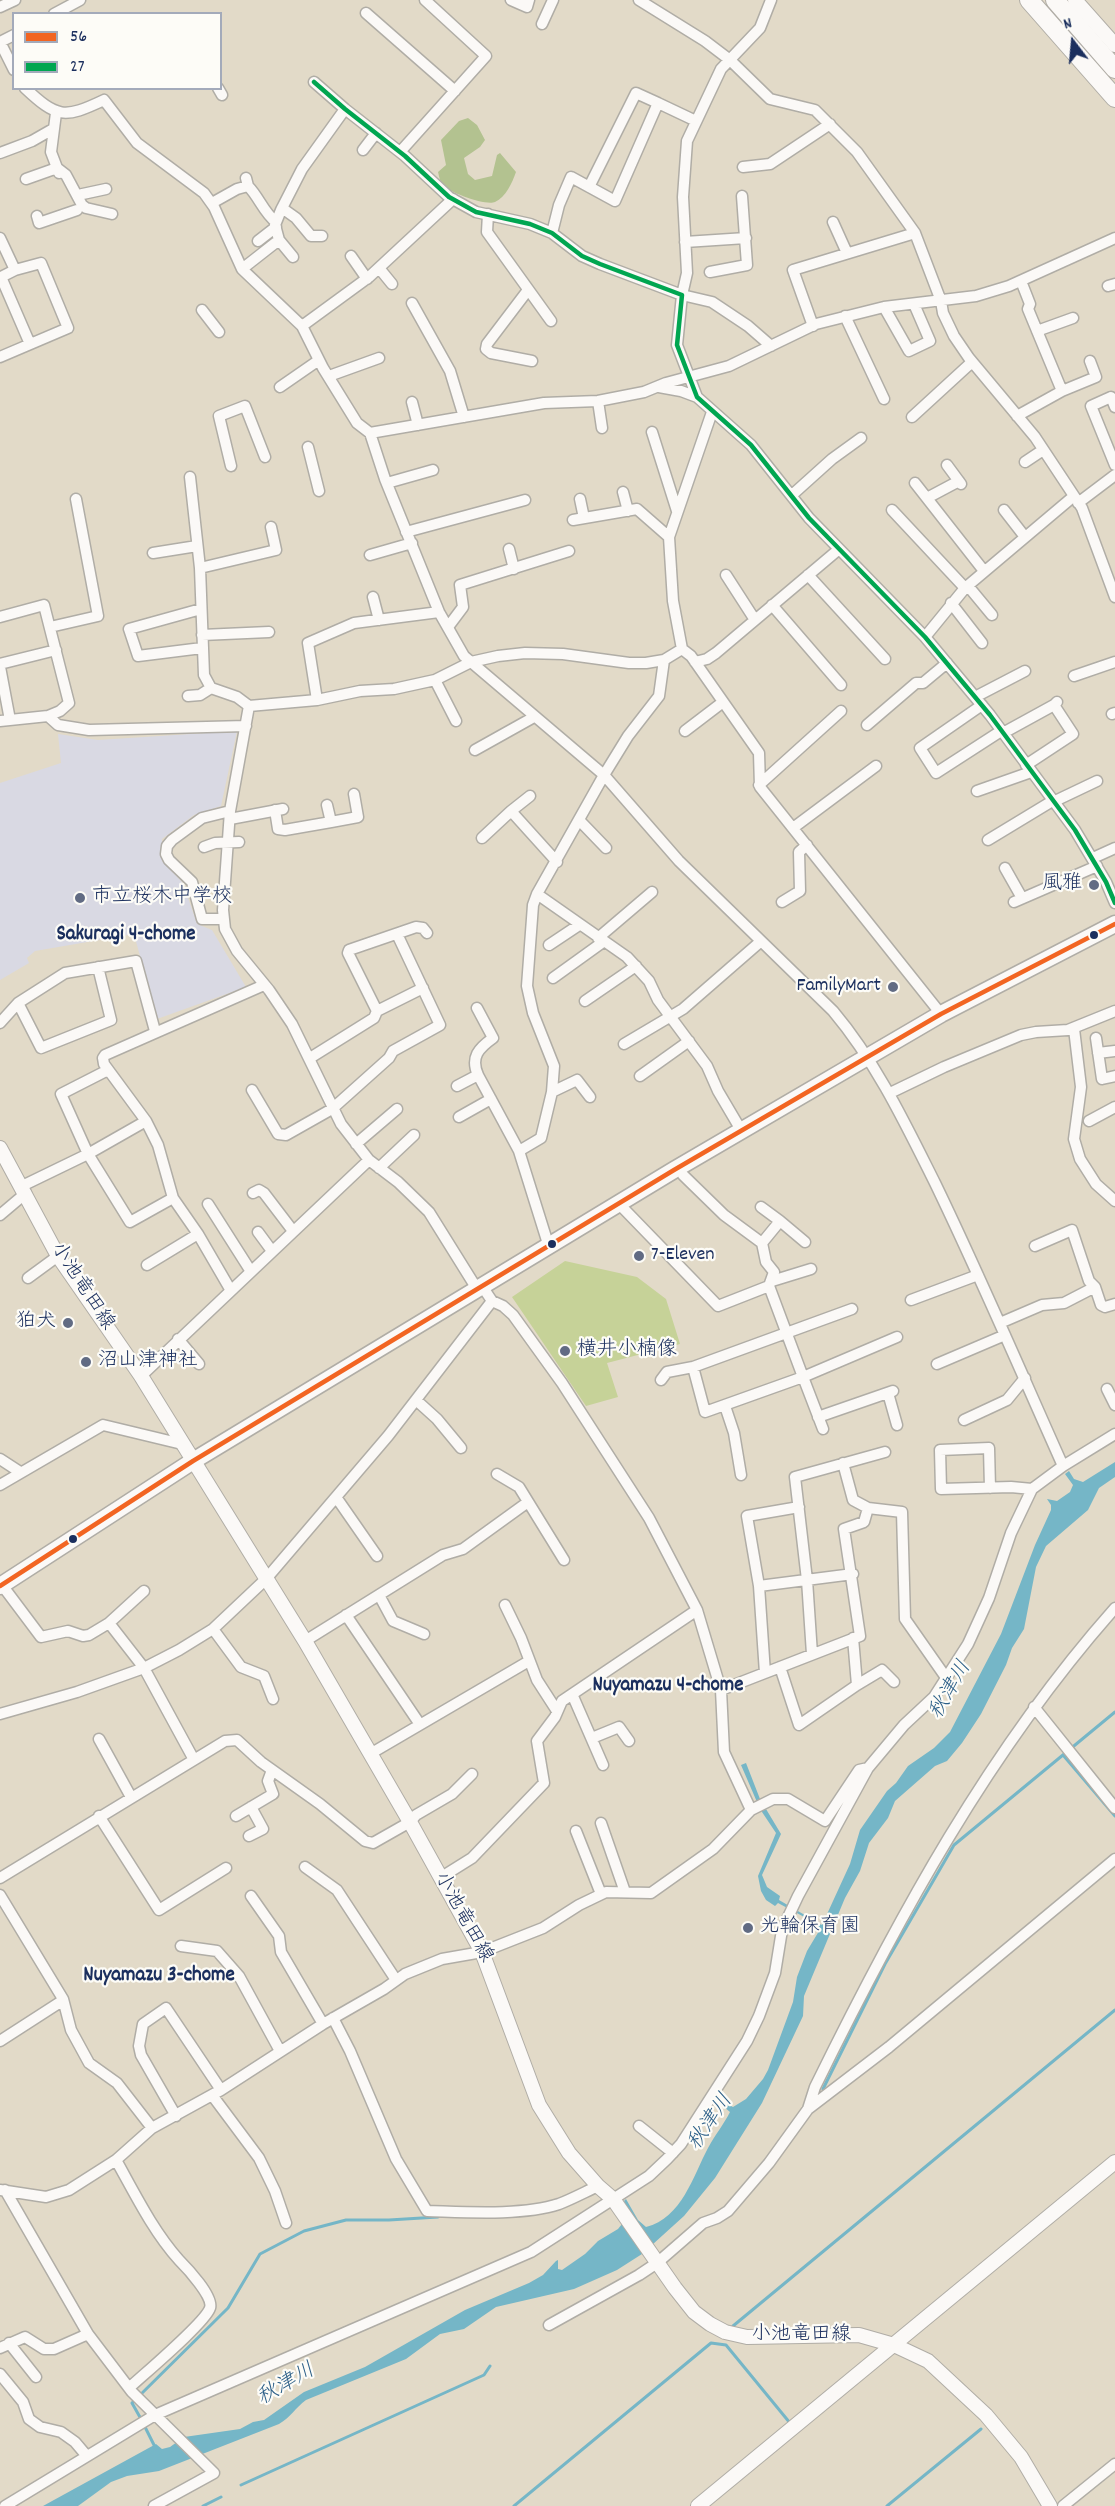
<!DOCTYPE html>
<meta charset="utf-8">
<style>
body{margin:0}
#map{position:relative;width:1115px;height:2506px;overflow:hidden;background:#e2dac8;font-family:Dekko,sans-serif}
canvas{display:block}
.legend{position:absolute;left:12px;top:12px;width:210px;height:78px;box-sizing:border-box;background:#fdfcf7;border:2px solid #a3aaba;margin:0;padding:8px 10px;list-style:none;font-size:18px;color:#1b2f5e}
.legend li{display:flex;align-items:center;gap:12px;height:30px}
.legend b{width:30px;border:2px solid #a3aaba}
.north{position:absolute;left:1043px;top:12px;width:60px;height:60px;-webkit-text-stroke:4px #fdfcf7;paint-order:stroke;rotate:344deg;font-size:16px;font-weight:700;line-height:24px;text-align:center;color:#1b2f5e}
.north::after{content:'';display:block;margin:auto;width:21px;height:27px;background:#1b2f5e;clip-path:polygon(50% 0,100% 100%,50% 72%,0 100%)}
</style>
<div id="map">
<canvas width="1115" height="2506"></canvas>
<ul class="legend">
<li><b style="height:8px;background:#f26522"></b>56</li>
<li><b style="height:8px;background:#00a651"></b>27</li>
</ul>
<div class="north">N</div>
</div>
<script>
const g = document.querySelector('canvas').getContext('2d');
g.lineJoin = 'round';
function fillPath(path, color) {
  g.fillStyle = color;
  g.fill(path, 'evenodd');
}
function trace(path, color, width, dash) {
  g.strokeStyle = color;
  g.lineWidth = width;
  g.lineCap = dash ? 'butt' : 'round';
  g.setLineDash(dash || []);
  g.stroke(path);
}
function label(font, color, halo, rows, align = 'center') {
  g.font = font + ' Dekko,"Klee One",sans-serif';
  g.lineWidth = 4.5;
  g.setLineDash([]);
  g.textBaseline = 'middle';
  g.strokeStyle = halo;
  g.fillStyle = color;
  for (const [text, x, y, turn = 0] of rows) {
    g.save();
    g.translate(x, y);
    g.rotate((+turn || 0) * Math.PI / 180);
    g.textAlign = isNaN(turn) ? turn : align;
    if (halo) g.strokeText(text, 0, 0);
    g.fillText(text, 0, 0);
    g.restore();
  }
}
fillPath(new Path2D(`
 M237,731l-16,75 -27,9 -32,24v22l21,22 14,41 15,6 34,57 -89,32 -23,-85 -99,17 -8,7 2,5 -29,17v-197l61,-20 -3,-29 40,6z`), '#d9d9e3');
fillPath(new Path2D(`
 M565,1261l72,16 29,22 14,45 -73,19 11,34 -32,9 -74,-109z`), '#c6d298');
fillPath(new Path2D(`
 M468,118l9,7 8,15 -5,7 -16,11 4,16 7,6 17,-4 5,-21 3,-2 16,19c-4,11 -10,25 -21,30 -9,4 -45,-9 -52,-17 -3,-3 -4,-9 -5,-13l8,-7 -5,-25 18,-19z`), '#b3c290');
fillPath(new Path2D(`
 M1115,1462v15l-16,11 -11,22 -42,36 -10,21 -12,62 -12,19 -6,17 -25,49 -19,29 -15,18 -12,5 -40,35 -7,17 -19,25 -9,28 -15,27 -41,98 -1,20 -41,87 -47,75 -31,38 -42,38 -25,16 -43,19 -78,18 -32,22 -24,5 -34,25 -100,41c-11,8 -15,17 -27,24l-120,47 -32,5 -16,6 -33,24h-35l113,-62 6,5 8,-2 14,-10 56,-8 13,-7 11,-2 40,-28 61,-25 100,-57 64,-27 14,-8 13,-14 2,-1v9l4,1 23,-16 13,-13 20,-12 12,-15 -6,-13 2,-2 12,21 8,7c36,-9 47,-51 62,-79 7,-13 16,-24 22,-36l-12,-10 1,-2 14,7 13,-8 17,-20 5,-9 25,-68 4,-25 10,-26 12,-20 -11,-12 -30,-16 -3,3 -9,-6 -5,-9 -3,-15 18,-43 -16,-24 -19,-44 5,-2 14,36 21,35 -19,41 5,12 13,9 -1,4 43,25 28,-61 10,-34 27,-39 9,-8 12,-17 26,-18 16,-16 51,-98 34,-89 16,-35v-5l-4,-6 10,2 13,-9 3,-7 -8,-11 4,-3 5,8 9,3z`), '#75b6c7');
trace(new Path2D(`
 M1063,1755l52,61
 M823,2089l62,-125 69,-119 161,-133
 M733,2326l382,-316
 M141,2419l-9,-16 96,-95 32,-54 44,-23 42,-11h43l49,-3
 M144,2425l12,24
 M241,2485l243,-110 6,-9
 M203,2506l18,-9
 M514,2506l197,-163 15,2 64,78
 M887,2506l94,-77`), '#75b6c7', 3);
const street = new Path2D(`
 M511,0l16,7 2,-7
 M639,0l66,41 25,19 40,39 45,11 42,42 58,81 26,68 2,12 11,23 15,22 66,79 47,71 33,89
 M0,7l15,-7
 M366,13l89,78
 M54,14l26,-14
 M542,24l11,-24
 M0,42l14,28
 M0,42l14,-7
 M314,82l31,27 60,47 44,41 27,15 54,12 22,9 30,23 18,8 82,31 -5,50 20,52 54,48 58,73 116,119 65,78 85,115 31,52 9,21
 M25,88c32,30 39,31 79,12l33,43 67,50 10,14 28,62 60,57 21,42 34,55 13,10 174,-30 54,-2 46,-9 22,-9 63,-17 87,-42 68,-17 92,-11 33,-10 106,-48
 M218,88l4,7
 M56,113l-5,39 8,21
 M363,150l13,-17
 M400,152l86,-96 -61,-56
 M0,153l32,-12 21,-12
 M743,167l27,-3 60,-40
 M26,179l31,-11 9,7 16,30 4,3 26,6
 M248,186c11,11 16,27 28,36
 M589,187l47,-94 22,10
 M78,195l28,-6
 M212,203l25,-14 11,-3 -2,-8
 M282,208l14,10 15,18h11
 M488,214l-1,18 64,89
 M37,216l2,7 38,-13
 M833,222l14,31
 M552,233l7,-28 12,-28 44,24 43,-98 38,18
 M0,238l15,32 26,-7 27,65 -68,29
 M279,240l14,17
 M258,241l18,-14
 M685,242l61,-4
 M351,256l16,23
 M379,268l13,16
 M242,269l37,-29 -4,-15 6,-15 21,-41 43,-60
 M15,270l-14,7 29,67
 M710,272l37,-7 -5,-69
 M1021,281l9,23 -2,5 34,82 34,-14 -6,-16
 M1108,286l7,-2
 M528,290l-41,54 -1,5 5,4 41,8
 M412,303l38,68 14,46
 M884,307l25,44 21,-10 -16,-37
 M202,310l17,22
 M845,316l39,83
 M302,326l67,-49 84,-78
 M813,326l-20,-56 122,-37
 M1037,331l36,-13
 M771,346l-23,-20 -36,-24 -30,-7 5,-22 -4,-76 4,-56 34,-72 39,-41 11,-28
 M329,376l50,-18
 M280,387l39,-27
 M659,387l22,4 16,6
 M598,401l4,27
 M412,402l6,23
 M1115,407l-4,-10 -20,9 24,59
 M712,412l-43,125 4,64 9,48 9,7 68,97 1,34 181,227
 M1017,416l45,-25
 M912,417l60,-55
 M652,432l25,79
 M370,433l15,46 54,133 25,44 140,119 75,86 154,150c43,51 72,112 102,172 45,93 86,189 128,283
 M308,447l11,44
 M1025,462l18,-12
 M947,465l14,19
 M231,466l-12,-50 26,-10 20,51
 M190,477l10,91 4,107 7,13 26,9 12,9 68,-6 43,-9 34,-2 41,-9 36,-18 27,-6 27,-3 38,1 66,9h17l18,-3 18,-11
 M387,483l46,-13
 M915,483l69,88
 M623,492l5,19
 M792,495l40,-36 29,-21
 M927,498l32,-17
 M580,499l4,19
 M1078,503l37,-28
 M892,510l73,78
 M1004,510l21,27
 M573,520l64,-11 32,28
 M406,532l119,-32
 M509,549l5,20
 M153,553l44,-7
 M370,555l42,-12
 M200,568l76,-18 -5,-23
 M726,575l29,45
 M808,575l77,84
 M968,586l24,29
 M373,597l6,23
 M951,603l31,40
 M772,605l69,80
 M201,609l-72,20 9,27 64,-8
 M0,617l44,-12 25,98 -9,8 -12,5
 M50,627l48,-11 -22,-117
 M448,627l15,-20 -3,-22 109,-34
 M202,635l67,-3
 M925,637l40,-49 109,-92
 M695,662l12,-3 9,-6 122,-103
 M0,664l56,-14
 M0,667l10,53
 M1074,676l41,-14
 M435,680l21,41
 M188,696l12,-1 11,-7
 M975,697l50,-26
 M317,700l-9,-57 46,-20 85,-11
 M982,705l-62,43 16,25 65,-42
 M249,706l-19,105 -7,99 2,19 12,22 32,39 23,34 49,100 28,36 29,22 31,30 48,77
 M1112,714l3,-1
 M0,721l48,-5 10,9 31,5 157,-4
 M867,725l49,-42h7l24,-20
 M685,731l38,-29
 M1003,733l51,-28
 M475,750l59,-33
 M1026,765l47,-31 -19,-29 3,-3
 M759,785l82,-74
 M977,791l54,-19
 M1055,801l42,-20
 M275,810l3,19 7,1 46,-8 -4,-17
 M511,811l19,-15
 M230,819l53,-10
 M579,820l27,28
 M331,822l27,-5 -4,-23
 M793,828l83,-62
 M482,838l29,-27 46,51
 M988,840l66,-40
 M204,847l11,-4 24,-1
 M1093,858l22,-10
 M1005,868l17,30
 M537,894l90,63 22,24 9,19 49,66 11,25 23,39
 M782,902l18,-11 -1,-39 8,-7
 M1014,902l83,-36
 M223,919h-21l-10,-37 -23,-22 -3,-6 1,-8 5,-6 30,-22 28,-7
 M598,938l54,-46
 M549,945l30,-20
 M553,978l50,-36
 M585,1001l51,-35
 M18,1003l23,45 70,-28 -13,-53
 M377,1011l46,-23
 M0,1023l18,-20 47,-30 71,-12 19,70
 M1074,1029l7,58 -7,52 6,20 16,25 19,17
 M1096,1038l6,41 13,-3
 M624,1044l59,-35 77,-67
 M1098,1053l17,-2
 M310,1058l64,-40 3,-7 -29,-58 1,-3 67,-23 7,1 4,5
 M108,1070l-47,24 27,60 42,68 43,-24
 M478,1075l41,76 30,96
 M640,1076l49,-35
 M457,1086l21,-11c-8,-18 1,-27 15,-37l-16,-30
 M252,1090l26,44 8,1 46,-26 57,-51 4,-7 47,-26 -43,-91
 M552,1092l25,-12 13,17
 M890,1093l54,-26 77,-32 15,-3 32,-2 47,-19
 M459,1117l32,-18
 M146,1121l12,24 15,53 25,36 32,55
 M1089,1121l26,-14
 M356,1144l41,-35
 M519,1151l22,-13 11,-46 2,-26 -21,-53 -6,-27 6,-81 4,-11 67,-119 24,-39 31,-40 5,-36
 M379,1168l35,-33
 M683,1175l41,40 38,28 4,19 8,10 -5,14
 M22,1186l66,-32 58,-33 -42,-57 -1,-6 2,-3 159,-70
 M253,1193l6,-3 5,3 29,38
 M208,1204l42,66
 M761,1207l19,14 -18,22
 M623,1208l95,98 51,-20 34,91 94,-40
 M0,1215l26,-22
 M780,1221l25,21
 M258,1232l14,19
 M1035,1246l37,-16 17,51 6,6 6,18 4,2 10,-3
 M147,1265l51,-31
 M28,1278l30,-22
 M772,1281l39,-12
 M482,1286l10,15 11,5 10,9 49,68 87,135 48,92 24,80 3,62 27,58
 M911,1300l67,-25
 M1000,1323l42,-18 22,-2 31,-16
 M178,1339l21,25
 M937,1364l68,-29
 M141,1376l228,-216
 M661,1380l6,-8 26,-5
 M1107,1389l8,16
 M888,1393l9,32
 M416,1400l21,19 24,29
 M725,1406l9,27 7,42
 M818,1417l75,-26
 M964,1420l43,-20 18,-22
 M823,1429l-20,-52 -98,35 -12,-45 159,-58
 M0,1459l20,13
 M843,1463l10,37 15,8 34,4 3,107 42,60
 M497,1474l22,13 45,73
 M0,1485l103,-60 79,19
 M990,1488l-1,-40 -49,2 1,39 70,-2 21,2
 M336,1497l41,59
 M2,1585l39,52 27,-6 15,5 6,-1 20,-12 35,-32
 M759,1586l94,-12
 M379,1595l14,26 31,13
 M505,1605l16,33 16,42 20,31
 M346,1615l73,108
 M109,1623l35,45 49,90
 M213,1629l28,38 23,9 9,23
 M853,1638l4,47
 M305,1641l138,-86 20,-6 65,-47
 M812,1654l-5,-74 -12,-103 90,-25
 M780,1667l19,58 58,-40 25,-15 12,12
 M765,1673l-6,-87 -12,-70 52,-9
 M721,1690l139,-54 -16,-107 20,-7 4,-14
 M572,1694l31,71
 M1034,1707l81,101
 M0,1714l77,-22 67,-24 35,-18 34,-21 53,-50 122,-143 104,-135
 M592,1738l27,-11 10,14
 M99,1739l32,58
 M370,1754l159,-93
 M99,1816l60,94 67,-42
 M236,1816l37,-22 -5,-13 4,-11
 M601,1823l24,69
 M576,1831l25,63
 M249,1836l14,-7 -12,-22
 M305,1867l32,23 59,90
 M0,1878l225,-137 12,-1 24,22 59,42 45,37 8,2 37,-21 6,-7 36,-21 20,-20
 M440,1878l32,-20 72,-75 -7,-42 18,-24 7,-16 135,-91
 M0,1895l63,104 8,31 18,33 28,20 35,45
 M251,1896l28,40 2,16 42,72
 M181,1946l36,5 22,25 41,75
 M333,2018l17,33 46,108 31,52c38,1 95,5 132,-7 13,-5 26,-12 39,-18
 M0,2041l62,-40
 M212,2095l47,63 16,33 11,32
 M808,2109l81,-62 226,-188
 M176,2116l-35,-61 -2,-9 4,-22 23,-16 55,82
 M639,2126l34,27
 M116,2160c19,34 37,71 63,100 8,8 35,37 31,48 -5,15 -66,66 -81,80
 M0,2190l46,7 23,-7 47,-30 36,-32 69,-38 102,-66 61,-35 21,-15 37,-15 40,-7 61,-24 36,-23 27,-13 45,1 62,-44 38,-39 22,-11h15l37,22 34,-51 9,-2
 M5,2190l83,144 44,58 82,81 -60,33
 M549,2325l90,-50 18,-12 46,-40 14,-5 11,-7 41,-48 39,-54 7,-22c83,-169 174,-337 300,-479
 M9,2343l27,34
 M0,2348l25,-11 19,12h10l34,-15
 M0,2374l23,28 6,17 11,8 21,5 14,10 11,13
 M5,2506l150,-91 376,-163 118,-76 18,-17 14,-15 66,-103 12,-25 16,-43 7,-43 16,-34 70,-128 36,-43 30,-28 34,-53 21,-46 22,-65 21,-44 31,-23 52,-32
 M1063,2506l52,-42`);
const secondary = new Path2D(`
 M1075,0l40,45
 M0,1148l58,108 83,120 164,265 105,181 72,130 57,153 30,48 29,33 15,13 62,89 19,24 16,12 15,8 22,5 112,-2 35,10 34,16 58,54 35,42 29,49
 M698,2506l417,-344`);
const primary = new Path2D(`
 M0,1586l193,-125 481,-291 267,-156 174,-90`);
const highway = new Path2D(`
 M1029,0l86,98
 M1055,0l60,69`);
trace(street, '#b0ada6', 13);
trace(secondary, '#b0ada6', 16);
trace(primary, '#b0ada6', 19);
trace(highway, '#b0ada6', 20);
trace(street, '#fbf9f7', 10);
trace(secondary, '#fbf9f7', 14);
trace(primary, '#fbf9f7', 16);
trace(highway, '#fbf9f7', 18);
trace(new Path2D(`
 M0,1586l193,-125 481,-291 267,-156 174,-90`), '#f26522', 4.5);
trace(new Path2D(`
 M314,82l31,27 60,47 44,41 27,15 54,12 22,9 30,23 18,8 82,31 -5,50 20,52 54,48 58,73 116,119 65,78 85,115 31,52 9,21`), '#00a651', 4.5);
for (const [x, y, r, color] of [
 [1094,885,6,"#616b83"],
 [80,898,6,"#616b83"],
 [1094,935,5,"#1b2f5e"],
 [893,987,6,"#616b83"],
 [552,1244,5,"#1b2f5e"],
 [639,1256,6,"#616b83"],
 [68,1323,6,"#616b83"],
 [565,1351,6,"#616b83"],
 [86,1362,6,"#616b83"],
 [73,1539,5,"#1b2f5e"],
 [748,1928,6,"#616b83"]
]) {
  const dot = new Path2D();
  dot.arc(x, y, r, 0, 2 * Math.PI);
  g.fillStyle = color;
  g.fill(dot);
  trace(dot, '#fdfcf7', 2);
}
label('20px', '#1b2f5e', '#fdfcf7', [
 ["風雅",1082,885,"right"],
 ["市立桜木中学校",92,898],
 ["FamilyMart",881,987,"right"],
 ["7-Eleven",651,1256],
 ["狛犬",56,1323,"right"],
 ["横井小楠像",577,1351],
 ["沼山津神社",98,1362],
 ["光輪保育園",760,1928]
], 'left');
label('20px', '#1b2f5e', '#fdfcf7', [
 ["小池竜田線",81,1287,57],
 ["小池竜田線",462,1918,61],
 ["小池竜田線",801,2336]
]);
label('bold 21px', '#1b2f5e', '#fdfcf7', [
 ["Sakuragi 4-chome",126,936],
 ["Nuyamazu 4-chome",668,1687],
 ["Nuyamazu 3-chome",159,1977]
]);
label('italic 21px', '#2c5f88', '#fdfcf7', [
 ["秋津川",952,1691,-60],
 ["秋津川",712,2123,-56],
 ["秋津川",287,2386,-30]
]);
</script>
